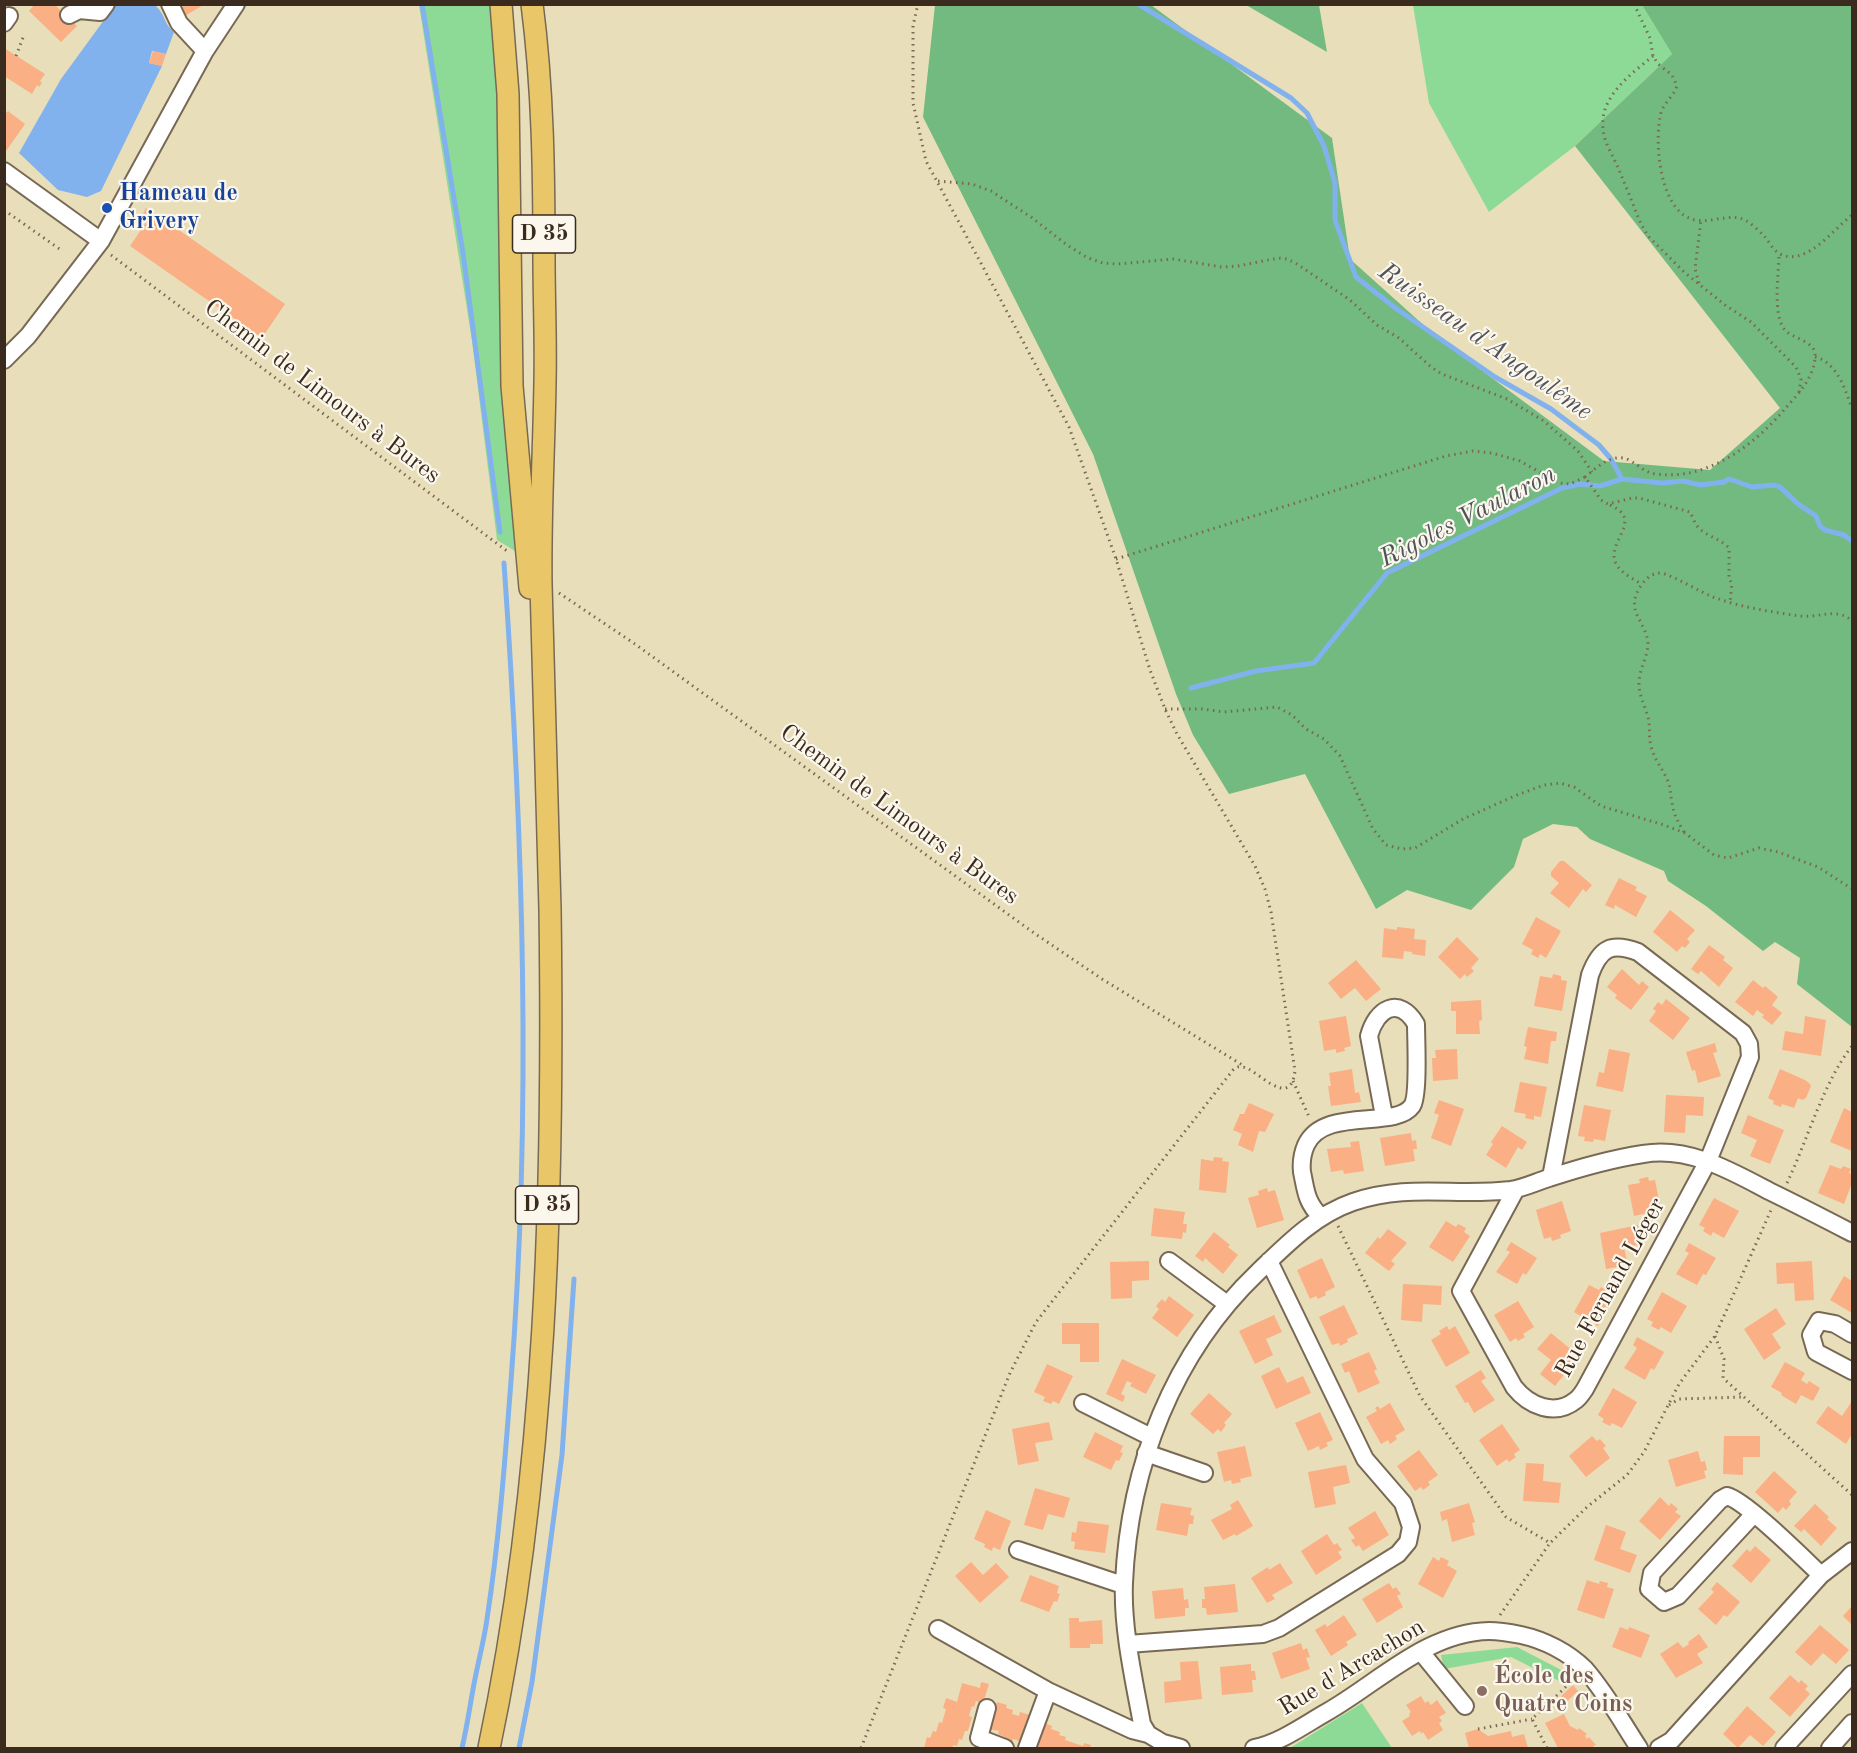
<!DOCTYPE html>
<meta charset="utf-8">
<style>
body{margin:0}
#map{position:relative;width:1857px;height:1753px;overflow:hidden;background:#e9deba;font-family:"Old Standard TT",serif}
canvas{display:block}
.frame{position:absolute;inset:0;border:6px solid #3b2a1e;pointer-events:none}
</style>
<div id="map">
<canvas width="1857" height="1753"></canvas>
<div class="frame"></div>
</div>
<script>
const g = document.querySelector('canvas').getContext('2d');
g.lineJoin = 'round';
function fillPath(path, color) {
  g.fillStyle = color;
  g.fill(path, 'evenodd');
}
function trace(path, color, width, dash) {
  g.strokeStyle = color;
  g.lineWidth = width;
  g.lineCap = dash ? 'butt' : 'round';
  g.setLineDash(dash || []);
  g.stroke(path);
}
function label(font, color, halo, rows, align = 'center') {
  g.font = font + ' "Old Standard TT",serif';
  g.lineWidth = 4.5;
  g.setLineDash([]);
  g.textBaseline = 'middle';
  g.strokeStyle = halo;
  g.fillStyle = color;
  for (const [text, x, y, turn = 0] of rows) {
    g.save();
    g.translate(x, y);
    g.rotate((+turn || 0) * Math.PI / 180);
    g.textAlign = isNaN(turn) ? turn : align;
    if (halo) g.strokeText(text, 0, 0);
    g.fillText(text, 0, 0);
    g.restore();
  }
}
fillPath(new Path2D(`
 M419,5h72l7,109 4,277 13,160 -18,-11 -25,-199z
 M1413,5h229l30,49 -97,92 -86,66 -60,-109z
 M1517,1647l54,28 -10,7 -50,-25 -67,12 -3,-14z
 M1362,1703l30,45h-102z`), '#8dda97');
fillPath(new Path2D(`
 M935,5h216l181,133 18,121 88,79 166,123 106,9 70,-62 -205,-262 97,-92 -30,-49h210v1022l-55,-43 3,-26 -25,-16 -12,9 -57,-45 -38,-25 -4,-10 -74,-32 -13,-12 -24,-3 -30,15 -9,28 -43,43 -64,-20 -31,19 -71,-135 -76,20 -36,-59 -17,-41 -83,-240 -170,-337z
 M1246,5h73l8,47z`), '#72ba80');
fillPath(new Path2D(`
 M115,5h40c11,10 8,18 19,27l-8,22 -14,-3 -3,12 13,3 -61,125 -14,6 -29,-7 -39,-37 42,-74z`), '#81b2ed');
trace(new Path2D(`
 M422,4l41,249 37,279
 M1138,4l153,94 16,15 17,33 11,37v37l21,57 38,30 101,70 56,32 48,36 12,14 11,20 40,4 21,-2 17,4 24,-3 5,-3 23,8 22,-2 6,2 18,17 18,12 4,10 5,4 19,5 8,6
 M1191,688l65,-17 58,-8 73,-90 175,-85 18,-4 20,2 22,-7
 M462,1748c5,-21 8,-43 12,-64 4,-22 10,-43 13,-65 12,-78 18,-159 24,-238 21,-273 12,-545 -7,-818
 M519,1748l13,-66 30,-227 12,-176`), '#81b2ed', 5);
fillPath(new Path2D(`
 M35,4h19l23,22 -16,16 -32,-31z
 M185,4h20l-22,13 -3,-7z
 M4,48l41,26 -5,7 2,2 -3,4 -2,-2 -5,9 -28,-18z
 M153,51l13,3 -4,12 -13,-3z
 M8,111l17,13 -21,30v-39z
 M146,208l4,3 -4,7 -4,-2z
 M153,212l132,92 -23,34 -132,-92z
 M1560,861h4l28,24 -6,7 -3,-3 -14,19 -19,-15 9,-10 -8,-7v-4z
 M1619,878l18,9 -2,3 12,6 -11,21 -21,-12 -1,4 -9,-4z
 M1670,910l25,20 -8,9 3,3 -5,6 -3,-2 -5,6 -24,-20z
 M1536,917l25,14 -15,27 -6,-4 -2,4 -7,-4 2,-4 -11,-6z
 M1397,927l18,2 -1,10 12,1 -1,16 -13,-2v-2l-8,-1 -1,8 -21,-2 2,-29 13,2z
 M1457,937l22,22 -8,9 3,3 -7,6 -2,-3 -5,5 -22,-22z
 M1709,945l16,12 -2,3 10,8 -14,19 -18,-16 -3,3 -7,-5z
 M1356,960l25,29 -15,12 -11,-13 -14,11 -13,-16z
 M1622,969l17,16 3,-4 7,6 -18,23 -16,-12 2,-3 -10,-8z
 M1553,974l8,2v4l6,1 -5,30 -28,-5 6,-30 12,2z
 M1753,980l10,8 2,-2 13,11 -6,8 10,8 -10,12 -10,-8 2,-2 -7,-5 -4,6 -18,-14z
 M1666,999l24,19 -17,22 -24,-19 7,-10 -3,-2 5,-7 4,3z
 M1481,1000l1,20 -3,1 1,13h-24v-23h-5v-9z
 M1346,1016l5,30 -7,2 1,3 -9,2v-4l-12,2 -5,-30z
 M1805,1016l21,4 -5,36 -39,-6 3,-19 18,3z
 M1528,1027l29,5 -1,9h-5l-3,23 -24,-5 3,-12 -3,-1z
 M1715,1043l2,9 -4,1 8,23 -23,7 -3,-13 -3,1 -6,-19z
 M1457,1049l1,30 -25,2 -1,-23h4l-1,-8z
 M1609,1049l21,4 -7,39 -27,-6 3,-14 5,1z
 M1352,1069l3,24 4,-1 2,10 -30,4 -3,-20h3l-2,-13z
 M1780,1069l25,11 4,3 2,3 -5,12 -4,2 -4,-2 -4,10 -12,-4 -1,3 -8,-3 1,-3 -6,-3z
 M1520,1082l27,5 -6,30 -7,-1v4l-9,-2 1,-4 -12,-2z
 M1666,1095l38,2 -1,19 -17,-1 -1,18 -21,-1z
 M1439,1100l25,9 -13,37 -20,-8 8,-23 -5,-2z
 M1249,1103l25,11 -9,18 -6,-1 -6,21 -15,-7 4,-11 -9,-4 7,-16h4z
 M1584,1105l27,5 -6,31 -11,-2 -1,3 -9,-1 1,-4 -7,-1z
 M1844,1108l8,4v39l-22,-9z
 M1748,1115l36,15 -14,34 -20,-8 7,-16 -16,-7z
 M1502,1126l25,16 -5,8 -4,-3 -12,21 -20,-13 7,-11 -2,-2z
 M1411,1133l1,8 4,-1 1,9h-4l2,12 -30,5 -5,-28z
 M1359,1141l5,30 -20,3 -1,-4 -12,2 -4,-23 24,-2 -1,-5z
 M1214,1157l9,1 -1,3 7,1 -3,31 -27,-3 2,-31 12,2z
 M1830,1165l11,4 2,-3 8,3 -2,4 3,1v9l-8,21 -26,-11z
 M1648,1177l1,4 6,-1 6,30 -27,6 -6,-31 12,-2 -1,-4z
 M1267,1188l1,4 7,-2 9,30 -27,8 -9,-30 11,-3 -1,-4z
 M1714,1198l25,13 -15,27 -11,-6 -2,4 -8,-5 2,-3 -6,-3z
 M1562,1201l9,30 -11,4 1,3 -9,3 -1,-4 -7,2 -8,-29z
 M1154,1208l31,4 -2,12h4l-1,9 -3,-1 -1,7 -31,-3z
 M1446,1221l10,6 2,-3 8,4 -2,4 6,4 -17,26 -24,-15z
 M1638,1225l4,19 -18,4 4,17 -22,4 -6,-36z
 M1388,1229l19,14 -16,18 4,3 -6,7 -24,-18 13,-16 2,2z
 M1214,1232l16,13 -2,2 10,8 -15,19 -18,-16 -2,4 -8,-6z
 M1511,1242l26,16 -11,17 -3,-2 -6,11 -21,-12 14,-20 -4,-2z
 M1689,1243l27,15 -10,17 -3,-1 -6,11 -21,-11 13,-21 -4,-2z
 M1322,1258l13,29 -10,5 1,3 -8,4 -2,-3 -6,3 -13,-29z
 M1149,1261v19l-17,1v17l-21,1 -1,-37z
 M1812,1261l2,39 -19,1 -1,-18 -17,1 -1,-21z
 M1844,1276l8,5v32l-22,-13z
 M1403,1284l39,2 -1,19 -18,-1 -1,18 -21,-2z
 M1589,1285l10,5 2,-3 8,5 -2,3 6,3 -15,28 -24,-14z
 M1662,1292l25,14 -16,27 -10,-6 -2,3 -8,-4 2,-4 -6,-3z
 M1169,1296l25,19 -17,22 -25,-19 7,-9 -3,-3 6,-7 3,3z
 M1518,1301l16,26 -11,7 2,3 -7,4 -2,-3 -6,4 -16,-27z
 M1344,1305l14,29 -11,5 1,3 -8,4 -1,-3 -7,2 -13,-28z
 M1776,1308l10,16 -14,10 9,14 -17,12 -20,-31z
 M1274,1315l8,17 -16,7 7,16 -18,9 -16,-33z
 M1062,1323h37v39h-19v-18h-18z
 M1447,1326l2,4 6,-4 15,27 -24,14 -15,-27 10,-6 -2,-3z
 M1551,1333l28,23 -24,30 -15,-12 11,-14 -14,-11z
 M1637,1337l27,15 -10,18 -3,-2 -6,12 -21,-12 13,-20 -4,-3z
 M1369,1352l8,17 -3,2 6,12 -22,10 -9,-22 -4,2 -4,-9z
 M1122,1359l34,16 -10,19 -16,-8 2,-3 -5,-2 -6,13 4,2 -2,6 -17,-8z
 M1785,1362l20,11 -4,7 6,4 2,-3 11,7 -7,13 -12,-6 -5,9 -15,-9 1,-2 -11,-6z
 M1047,1364l26,12 -14,28 -6,-3 -2,3 -8,-3 2,-4 -11,-5z
 M1279,1367l8,16 16,-7 8,17 -35,16 -15,-33z
 M1481,1370l5,8 -5,3 14,19 -21,13 -6,-11 -3,1 -10,-17z
 M1613,1388l24,14 -15,26 -10,-5 -2,3 -8,-4 2,-3 -6,-4z
 M1209,1393l23,21 -8,9 2,2 -5,7 -3,-3 -5,5 -23,-20z
 M1852,1401v33l-6,10 -30,-21 12,-17 14,10z
 M1390,1403l15,27 -10,6 2,3 -7,5 -2,-4 -7,4 -15,-27 11,-6 -2,-3 3,-2 2,3z
 M1320,1412l13,28 -7,3 2,3 -8,4 -1,-4 -11,5 -13,-28z
 M1049,1422l4,18 -18,3 4,18 -21,4 -6,-36z
 M1502,1424l18,26 -6,4 2,3 -7,5 -2,-3 -10,7 -18,-26z
 M1095,1432l28,14 -3,6 3,1 -4,8 -3,-1 -5,10 -28,-13z
 M1592,1436l5,5 3,-2 6,7 -3,2 7,10 -24,19 -17,-21z
 M1724,1436h36v21h-17v18l-20,-1z
 M1245,1446l7,30 -12,3 1,3 -9,2 -1,-4 -7,2 -7,-30z
 M1419,1450l19,25 -10,7 2,3 -7,5 -2,-3 -6,4 -18,-25z
 M1698,1451l3,11 4,-1 2,9 -3,1 2,7 -30,9 -8,-27z
 M1526,1463l18,1 -1,17 18,2 -2,20 -36,-2z
 M1346,1465l4,18 -17,4 3,17 -21,4 -7,-36z
 M1774,1471l23,21 -8,9 2,3 -5,6 -3,-3 -5,6 -23,-21z
 M1035,1488l35,10 -6,20 -16,-4 -5,16 -19,-5z
 M1660,1497l9,9 2,-3 7,6 -3,3 6,4 -21,24 -21,-19z
 M1238,1500l15,26 -17,10 -1,-2 -12,6 -12,-20 21,-11 -2,-4z
 M1161,1503l31,5 -2,7 4,1 -1,8h-4l-2,12 -31,-6z
 M1469,1503l6,19 -3,1 3,12 -23,7 -5,-23 -5,2 -2,-9z
 M1815,1504l14,13 -2,2 10,9 -16,18 -17,-17 -3,3 -7,-6z
 M986,1510l25,11 -11,29 -7,-3 -1,4 -8,-4 1,-3 -11,-5z
 M1375,1511l14,24 -26,16 -4,-6 -3,2 -5,-7 4,-2 -7,-10z
 M1078,1521l31,4 -4,28 -31,-4 1,-7 -4,-1 1,-9 4,1z
 M1606,1525l20,7 -6,17 17,6 -7,18 -36,-13z
 M1327,1534l7,11 3,-2 5,7 -4,2 4,6 -26,17 -15,-24z
 M1755,1546l16,14 -20,23 -19,-17 15,-17 3,3z
 M1433,1557l6,4 2,-4 8,4 -2,4 10,6 -14,27 -25,-14z
 M971,1562l12,13 13,-12 13,14 -29,26 -25,-27z
 M1280,1563l13,20 -21,12 3,4 -8,4 -16,-25 17,-11 1,3z
 M1030,1575l29,11 -2,7 3,1 -3,8 -3,-1 -5,11 -29,-11z
 M1587,1580l12,4 1,-3 8,2 -1,4 7,2 -10,30 -27,-9z
 M1717,1582l23,20 -13,15 -3,-2 -8,10 -18,-16 16,-17 -3,-3z
 M1389,1583l4,6 3,-2 5,7 -4,2 6,11 -26,16 -15,-24z
 M1235,1584l3,28 -31,3 -1,-7h-4v-9h3l-1,-12z
 M1183,1588l1,12 4,-1 1,9h-4v8l-30,3 -3,-28z
 M1852,1606v19l-9,-9z
 M1344,1615l13,20 -11,7 2,3 -17,11 -16,-26 10,-6 2,3z
 M1069,1618h10v4l23,-2 1,24h-13v4h-20z
 M1820,1625l29,25 -13,14 -13,-11 -12,13 -16,-14z
 M1620,1627l8,3 1,-3 21,8 -9,23 -29,-11z
 M1699,1634l9,13 -11,7 6,9 -27,15 -16,-24 18,-12 5,6 6,-4 -1,-2z
 M1301,1643l2,7 4,-2 3,9 -4,1 4,11 -29,10 -9,-26z
 M1198,1661l4,38 -37,4 -1,-21 17,-2 -1,-18z
 M1251,1664v7h4l1,9h-4l1,12 -31,3 -2,-28z
 M1790,1675l9,8 2,-3 7,6 -3,3 5,5 -20,23 -21,-19z
 M981,1682l8,2 -6,19 -7,-2 -2,6 -2,-1 -3,10 3,1 -4,14h-3l-3,9 -3,-1 -2,7 -4,-1v3h-29l3,-11 3,1 3,-7 3,1 3,-10 3,1 4,-14 -3,-1 3,-10 11,4 5,-19 18,5z
 M1573,1685l5,6 -17,16 -5,-6z
 M1421,1696l4,7 3,-2 3,4 6,-5 9,13 -7,4 3,4 -3,2 4,7 -15,10 -5,-8 -2,2 -1,-3 -8,5 -10,-15 8,-5 -1,-2 2,-2 -5,-7z
 M997,1702l10,3 -1,3 7,2 -1,4 7,2 1,-4 10,3 -8,27 -9,-3 -1,3 -8,-2 1,-3 -7,-3 1,-3 -10,-2z
 M1747,1706l29,26 -13,14 -13,-11 -12,13 -15,-14z
 M1564,1714l6,12 8,4 1,-2 8,6 -2,2 2,3 2,-2 7,8 -3,1 2,2h-37l-13,-25z
 M1044,1723l8,3 -1,3 9,3 -1,3 7,2 -1,3 18,6 1,-3 7,2 -1,3h-54z
 M1478,1729l10,7 23,-5 1,6 12,-3 4,14h-59l-4,-15z`), '#faaf85');
const minor = new Path2D(`
 M170,4l9,19 26,28
 M69,15l10,-5 21,2 6,-8
 M4,23l5,-7
 M4,171l97,70
 M4,360l24,-24 73,-95 104,-190 31,-47
 M1516,1189l-55,102 53,96c15,19 41,30 62,13 4,-3 7,-8 9,-11l123,-228 42,-104 -1,-13 -6,-11 -105,-81c-27,-10 -38,-4 -48,23l-39,202
 M1321,1217c-15,-15 -15,-26 -19,-45 -1,-10 0,-18 4,-27 18,-39 89,-15 106,-39 7,-10 4,-68 4,-82 -17,-29 -40,-15 -47,12l15,80
 M1169,1261l58,43
 M1852,1334l-17,-10 -16,-3 -8,14 5,17 36,19
 M1083,1403l68,34
 M1146,1453l58,20
 M1754,1514l-76,82 -14,6 -15,-13 3,-16 68,-73 7,-4c19,5 76,62 94,79
 M1018,1550l105,35
 M938,1629l110,62 84,39 16,4 15,9 18,5
 M1128,1644l135,-10 16,-6 119,-74 10,-12 3,-15 -8,-24 -38,-44 -96,-198
 M1421,1652l44,54
 M987,1708l-8,30 26,10
 M1148,1734l-6,-10c-8,-44 -20,-96 -18,-141 5,-116 49,-230 134,-311 28,-27 57,-57 95,-70 56,-19 102,-5 158,-12 13,-2 25,-8 38,-12 30,-10 62,-19 94,-24 46,-8 88,17 128,38 27,13 54,27 81,41
 M1027,1748l21,-57
 M1254,1748c26,-5 50,-23 73,-36 51,-29 100,-80 162,-81 11,0 22,2 32,4 23,5 47,17 64,34 21,24 37,53 54,79
 M1659,1748l12,-7 150,-166 31,-24
 M1784,1748l68,-74
 M1830,1748l22,-25`);
const major = new Path2D(`
 M501,4l7,90 4,292 18,202
 M489,1748c58,-274 65,-559 61,-839 -2,-109 -7,-217 -9,-325 -1,-68 3,-135 4,-202 1,-41 -1,-82 -1,-123 0,-85 -1,-170 -12,-255`);
trace(minor, '#786955', 20);
trace(major, '#786955', 24);
trace(new Path2D(`
 M1634,4l16,34 3,18 5,8 14,11 5,11c-3,10 -13,16 -16,27 -7,27 -2,92 28,105 16,7 34,-3 50,0 10,2 19,12 26,19 4,5 9,14 15,17 27,13 53,-25 72,-39
 M16,56l8,-21
 M1653,56c-22,18 -54,41 -50,73 1,14 10,26 15,39 8,18 15,37 23,56l7,12 36,36 41,33 26,17 45,45 5,12 -2,14
 M938,181l34,3 19,7 40,26 36,28 21,13 15,5 15,1 55,-5 49,8 16,-1 40,-8 9,1 10,5 53,36 27,25 22,13 32,29 11,7 65,25 37,22 34,30 14,21
 M4,210l57,40
 M111,255l396,296
 M1699,283l-4,-14 6,-49
 M1815,357c22,5 31,34 37,52
 M1585,477c12,-10 28,-25 44,-17 11,6 16,13 28,14 50,7 97,-29 127,-64 13,-15 31,-33 31,-54 1,-15 -22,-17 -30,-26 -13,-15 -6,-57 -6,-76
 M1610,505c37,16 -9,39 8,62 5,7 16,12 23,17
 M1116,559l330,-103 27,-5 19,2 28,8 39,22 11,1 15,-7 16,23 7,4 24,-6h7l51,14c3,5 5,13 10,17 9,8 22,11 29,19v30l3,6 -2,18
 M559,593l76,51 399,289 68,46 142,87
 M1165,709h37l22,3 53,-5 15,8 14,14 18,10 16,17 33,73 13,16 16,4 13,-1 48,-29 54,-24 27,-10 16,-2 14,4 27,19 63,19 21,8 29,22 14,3 31,-10 19,4 40,15 34,22
 M1684,832c-6,-10 -11,-19 -12,-30 -2,-8 -1,-15 -5,-23 -5,-11 -13,-20 -16,-33 -3,-10 0,-21 -4,-32 -3,-10 -8,-19 -8,-31 0,-14 9,-26 9,-40 -2,-23 -26,-33 -5,-60 5,-7 11,-10 19,-10 18,6 34,17 51,24 27,10 58,15 87,19 20,2 37,-9 52,5
 M1293,1081l17,38
 M1787,1183c20,-42 37,-102 65,-137
 M1338,1226l82,170 86,121 44,26 37,-36 40,-32 17,-23 35,-68 36,-48 56,-126
 M1715,1336l9,23 -1,19 129,117
 M1669,1405l10,-6 64,-2
 M1500,1615l50,-72
 M1478,1729l54,-10
 M861,1748l149,-375 26,-51 197,-252c3,-2 4,-4 9,-3 14,0 48,45 53,4l-24,-159 -6,-23 -10,-23 -78,-132 -12,-25 -15,-39 -34,-111 -47,-132 -143,-266 -13,-58v-77l5,-22
 M1547,1748l-15,-29 40,-38`), '#786955', 3, [1.5, 4.5]);
trace(minor, '#fff', 16);
trace(major, '#e9c769', 21);
for (const [x, y, r, color] of [
 [107,208,6,"#1a4fb4"],
 [1482,1691,6,"#8d6e63"]
]) {
  const dot = new Path2D();
  dot.arc(x, y, r, 0, 2 * Math.PI);
  g.fillStyle = color;
  g.fill(dot);
  trace(dot, '#fbf7ec', 2);
}
for (const [x, y, w] of [
 [544,234,63],
 [547,1205,63]
]) {
  const box = new Path2D();
  box.roundRect(x - w / 2, y - 19, w, 38, 4.5);
  g.fillStyle = '#fbf7ec';
  g.fill(box);
  trace(box, '#3b2a1e', 1.5);
}
label('bold 22px', '#3b2a1e', null, [
 ["D 35",544,234],
 ["D 35",547,1205]
]);
label('bold 24px', '#164399', '#fbf7ec', [
 ["Hameau de",119,194],
 ["Grivery",119,222]
], 'left');
label('24px', '#3b2a1e', '#fbf7ec', [
 ["Chemin de Limours à Bures",322,392,37],
 ["Chemin de Limours à Bures",899,815,36],
 ["Rue Fernand Léger",1611,1288,-61],
 ["Rue d'Arcachon",1352,1668,-31]
]);
label('bold 24px', '#785e54', '#fbf7ec', [
 ["École des",1494,1677],
 ["Quatre Coins",1494,1705]
], 'left');
label('italic 26px', '#50535c', '#fbf7ec', [
 ["Ruisseau d'Angoulême",1485,342,35],
 ["Rigoles Vaularon",1468,517,-27]
]);
</script>
